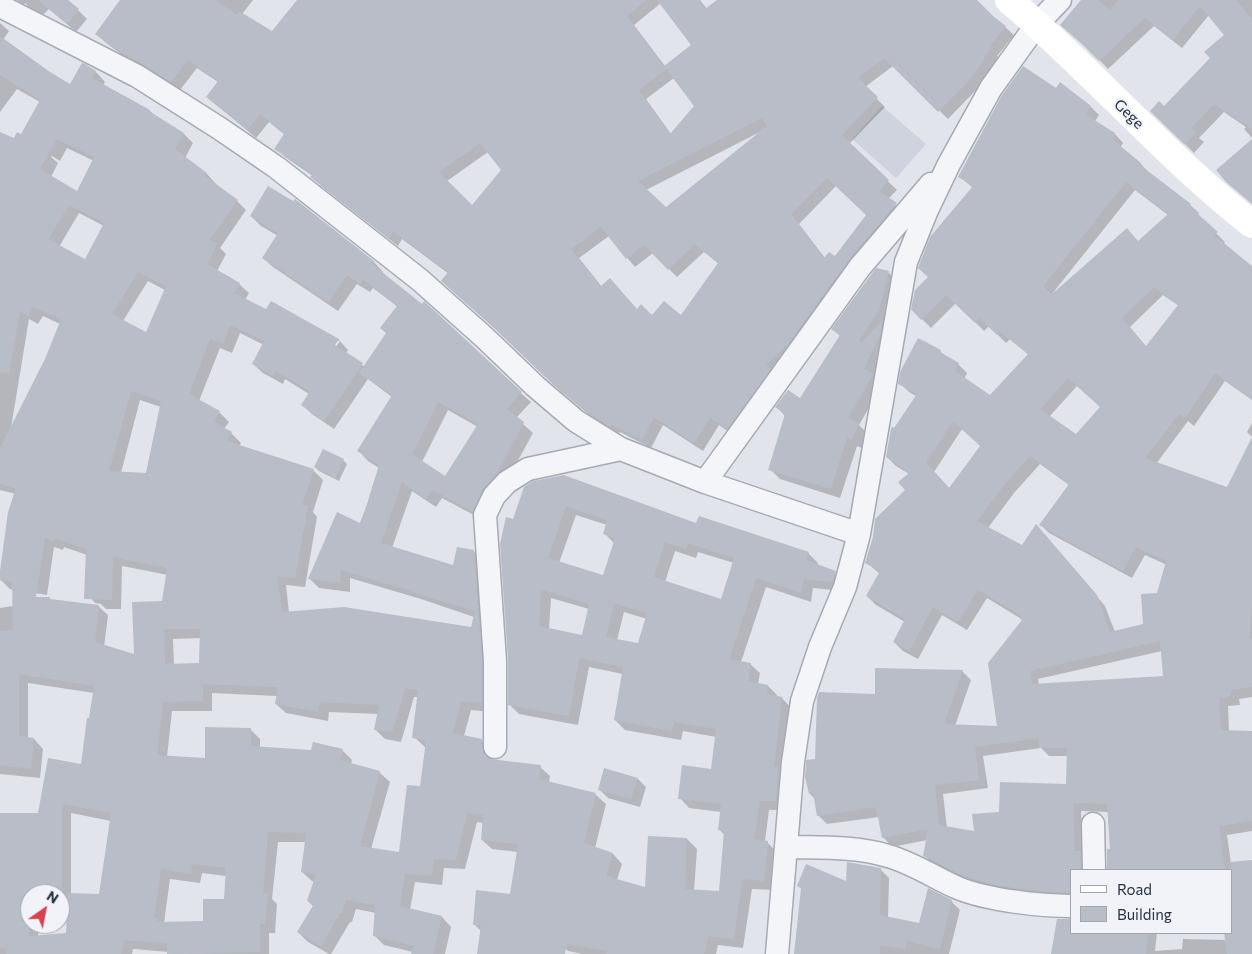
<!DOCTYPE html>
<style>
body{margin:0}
#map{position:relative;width:1252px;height:954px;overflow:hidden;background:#e1e4eb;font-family:Commissioner,sans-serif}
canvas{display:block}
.legend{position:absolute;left:1070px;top:869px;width:162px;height:65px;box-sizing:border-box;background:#f1f3f8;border:1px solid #a1a5b0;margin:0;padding:6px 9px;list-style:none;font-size:15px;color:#283043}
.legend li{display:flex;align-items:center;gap:10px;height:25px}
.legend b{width:25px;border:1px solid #a1a5b0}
.north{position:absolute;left:20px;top:884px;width:50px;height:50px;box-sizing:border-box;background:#f1f3f8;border:1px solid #a1a5b0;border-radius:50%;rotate:33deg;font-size:14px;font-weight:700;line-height:20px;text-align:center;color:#283043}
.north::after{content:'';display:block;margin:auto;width:18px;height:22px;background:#d5414c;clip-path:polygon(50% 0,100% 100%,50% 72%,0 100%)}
</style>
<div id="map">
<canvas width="1252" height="954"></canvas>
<ul class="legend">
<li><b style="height:6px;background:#fff"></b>Road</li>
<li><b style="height:14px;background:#b8bdc8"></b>Building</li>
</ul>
<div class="north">N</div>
</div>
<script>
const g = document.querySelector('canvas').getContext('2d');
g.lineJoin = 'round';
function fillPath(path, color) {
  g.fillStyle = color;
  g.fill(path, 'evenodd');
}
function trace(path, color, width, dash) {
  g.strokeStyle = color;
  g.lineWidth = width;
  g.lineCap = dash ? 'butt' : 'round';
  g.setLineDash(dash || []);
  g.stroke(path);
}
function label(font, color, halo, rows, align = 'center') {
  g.font = font + ' Commissioner,sans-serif';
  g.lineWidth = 4;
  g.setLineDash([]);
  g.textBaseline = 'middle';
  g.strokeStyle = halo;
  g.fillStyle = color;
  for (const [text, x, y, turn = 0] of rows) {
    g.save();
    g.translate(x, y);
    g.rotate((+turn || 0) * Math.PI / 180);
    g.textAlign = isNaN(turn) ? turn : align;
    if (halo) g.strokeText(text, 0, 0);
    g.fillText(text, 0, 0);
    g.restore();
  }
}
fillPath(new Path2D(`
 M882,106l44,38 -30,34 -44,-39z`), '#cfd3dd');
fillPath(new Path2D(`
 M16,0h52l19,19 -11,13 -27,-23 -7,7 -8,-4 -9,-9 -1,2z
 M121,0h132l-11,14 30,19 26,-33h402l7,9 12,-9h256l39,35 -17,21 2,2 -22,31 -29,30 -55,-53 -28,21 20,20 -36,37 48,46 -9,9 16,13 -168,225 -17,-12 -16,26 -40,-26 -12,23 -31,-16 -1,2 -25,-15 -40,-34 -50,-48 -55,-63 -47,-35 -4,7 -77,-60 -8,-10 -28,-19 -9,-9 9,-13 -16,-13 -13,16 -48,-41 10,-15 -21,-14 -17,22 -26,-17 -24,-12 -25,-19 -9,-8zM661,3l32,42 -28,21 -31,-41zM674,78l21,28 -24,28 -25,-35zM760,132l-94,77 -20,-19zM488,152l14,18 -30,37 -25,-26zM836,186l31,29 -32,43h-10l-26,-34zM609,236l26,31 18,-14 24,24 27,-25 15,12 -37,53 -30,-1 -15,-6 -35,-23 -23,-29z
 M1083,0h169v138l-8,-9 2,-2 -22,-15 -25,26 5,4 -10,11 -42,-42 12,-4 47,-48 15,-24 -17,-20 -27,33 -28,-22 -46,43 -18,-19z
 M0,23l9,8 -6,9 46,33 22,12 12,-21 13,8 9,10 -2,3 47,26 6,6 28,17 9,9 -8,15 22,16 9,10 -1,1 22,16 9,9 -26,38 6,6 -9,17 22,13 10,9 -4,7 21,10 6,-8 67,38 9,10 -2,3 19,14 22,-34 11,-26 -25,-19 -3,4 -13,-8 -19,27 -65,-44 -10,-9 15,-22 -17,-10 -10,-10 42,-13 2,-3 79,62 9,10 -1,2 149,128 -15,16 17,15 -29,53 -21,34 -41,-22 -6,9 -24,-16 -20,57 62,19 20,-15 10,9 7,151 -20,-2 -7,26 17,4 10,10 1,10 48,7 10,9 -1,7 47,12 10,9 -11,44 18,6 9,10 -5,16 30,9 40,-50 10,10 -3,42 26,2 5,-57 -6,-7 2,-17 -32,-4 -9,-10 32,-28 4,-33 -33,-6 -2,9 -56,-10 -10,-10 8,-46 -34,-7 -11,58 -59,-11 -10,-10 5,-184 11,-32 172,37 111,28 10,10 -1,3 18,7 10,9 -3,9 -29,-3 -2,14 -45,-15 -25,75 9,2 10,9 -2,11 10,2 9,9v2l5,1 9,10 -5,102h-17l-4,31 2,1 10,10 -3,38 -22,-1 -9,59 -25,-3 -2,9h-134l-14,-3 -6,-5 -3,8h-81l4,-22 -8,-8 37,-29 7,-43 -26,-3 -10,-9 1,-17 -6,-1 -12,47 -21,-1 -2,17 -27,-3 -5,28 32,7 9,10 -6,27h-33l1,-2 -29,-7 -9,-9 1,-23 -20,-4 -4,13h-2l-19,32h-2l-21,-12 -10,-10 15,-26 -5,-5 7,-19 -3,-1 -10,-9 4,-30h-28l-6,57 5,5 -2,29h-6v21h-100v-2l-36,-3 -1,5h-132v-140h39l44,-49 11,-72 -66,-10v55l6,1 9,10 -3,29 -40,-4v-166l49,-8 49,6 10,9 -4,32 31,9 28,-54 5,-27 -46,-9 -1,43h-15l-5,-5 -6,-1 -9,-10 1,-38 -23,-8 -1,3 -9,-3 -7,48 -37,-6 -10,-10 16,-85 -16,-4v-354l48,18 -8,-52 -23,-13 -17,23zM67,148l27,13 -16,32 -27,-16 7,-14 -7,-6 1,-1 8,5zM79,213l25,13 -19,35 -26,-14zM148,281l17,9 -18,44 -24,-13zM43,316l17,8 -13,35 -36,69 18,-109 9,5zM240,333l24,12 -11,19 10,9 20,11 2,-5 24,15 -7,11 10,9 22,15 34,-50 24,18 -33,54 9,10 11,7 -18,56 -51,55 9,9 31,4v-14l71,21 53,18 -2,11 -183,-15 -3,-28 19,2 12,-70 -4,-5 10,-32 -10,-10 -74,-24 2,-3 -10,-10 -7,-4 5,-7 -10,-10 -20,-11 21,-53 12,5zM336,341h4l-7,10 -2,-2zM140,400l21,7 -15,67 -25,-1zM448,410l30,17 -33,51 -23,-16zM576,515l31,10 -3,8 10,10 -10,33 -45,-13zM675,551l21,7 2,-6 36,11 -13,37 -56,-18zM551,598l38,11 -7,27 -33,-7zM624,612l23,7 -8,25 -22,-4zM201,638v27h-27l-1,-26zM212,693l65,3 -1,8 10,9 42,8 1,-9 49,2 -3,15 10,10 16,3 13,-45h4l-4,40 12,11 -5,40 -21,66 -29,-5 19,-67 -10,-9 -29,-9 1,-4 -10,-10 -30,2 -52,-4v-9l-10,-10 -44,31 -39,-3 5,-46h40zM71,813l40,8 -11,75 -29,-2zM202,873l24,3 -1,24 -20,23h-41l6,-44 30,4zM30,894h30v8l9,-1 -2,33 -29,2v-12h-8z
 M1057,90l33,16 9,9 -4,6 20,13 8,9 -3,5 21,16 8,9 41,32 9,8 -1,3 27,26 -2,2 29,24v132l-27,-19 -31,45 -6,-5 -32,43 72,24 24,-48v257l-13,2 1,6 -12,1 1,25 23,1v99l-25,4 4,29 21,-3v93h-200l19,-21h86l-2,18 27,-2 1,-10 44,1 -1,-7h5v-63h-121l-2,-2 3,-18 -3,-38 -27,-1 2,45 6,14h-18v31l-98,-17 -39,-19 -9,-9 2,-16 -35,7 -8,-9 -5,-21 -52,7 -9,-9 -3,-16 -5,-5 6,-34 60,-65 86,-24 9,9 -16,46 43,1 25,-107 -36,-22 -20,32 -25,-15 -24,44 -15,-8 -9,-9 11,-20 -29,-17 -9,-9 13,-22 -14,-12 41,-72 2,-16 -13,-8 -9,-9 7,-27 22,-34 -7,-4 -9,-9 40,-32 6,6 12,7 9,9 -3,6 26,18 39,-42 -19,-16 -4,4 -17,-17 -5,5 -28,-28 -25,25 -19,-19 61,-121 -14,-12zM1135,190l33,25 -29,27 -87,52zM1163,295l16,11 -32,42 -17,-21zM1077,386l25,21 -26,28 -27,-18zM962,429l19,17 -31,43 -16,-17zM1040,464l29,21 -28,40 8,8 83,45 13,-23 22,10 -9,29 -14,31 -29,7 -10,-26 -61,-71 -21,12 -35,-19 26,-35zM1162,651l2,26 -125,8 -1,-6zM1041,748l8,8h19l-1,29 -67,28 -25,20 -28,-5 -4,-34 45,-6 -5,-32z
 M888,272l10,10 -9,63 -15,32 8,8 -23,40 9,9 -6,14 -5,-2 -17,52 -60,-19 -10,-10 15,-53 -8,-9 23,-8 40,-63 -7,-7z
 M1252,423v14l-5,-5z
 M343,460l4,4 -8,17 -20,-10 -4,-4z
 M638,779l8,8 -6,20 -32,-9 -9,-9z
 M880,869l9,9 -1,40 32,6 31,-23 9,9 -11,44h-153l6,-65 -4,-3 49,-3z`), '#0003');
fillPath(new Path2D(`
 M38,0h30l11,9 -12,15z
 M120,0h95l22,15 2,-4 33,20 25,-31h349l-19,16 39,53 -27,21 31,44 24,-28 -30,-40 27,-21 -34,-45h42l6,9 12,-9h260l17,17 12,9 -16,21 1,1 -22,33 -31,31 -54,-54 -26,20 20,19 -36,38 47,45 -10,11 18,12 -48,56 -61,85 -22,21 5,4 -44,60 -17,-11 -16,25 -40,-26 -12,23 -31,-16 -1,3 -26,-17 -26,-21 1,-2 -15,-11 -50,-48 -53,-47 7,-9 -55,-41 -4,8 -79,-62 3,-3 -39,-25 10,-15 -24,-20 -13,16 -41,-33 12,-16 -30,-21 -17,22 -27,-17 -24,-13 -25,-18zM762,118l5,8 -101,81 -28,-26zM480,143l21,27 -29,35 -33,-33zM827,178l39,37 -31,41 -6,-4 -5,6 -33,-44zM601,227l25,32 18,-14 24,25 27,-26 23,19 -37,52 -17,-14 -12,14 -11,-11 -4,5 -27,-31 -9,8 -30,-37z
 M1081,0h17l12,10 8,-10h118l16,19v110l-38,-25 -23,24 5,5 -11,12 -35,-34 9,-10 5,5 46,-48 -6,-6 20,-17 -24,-29 -27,34 -28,-22 -46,43 -17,-17 -22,-19z
 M0,36l50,36 20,12 12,-21 3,1 11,7 -4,7 58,32 -1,1 35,22 -9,16 32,24 -2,3 33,24 -29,40 8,3 -10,21 33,19 -6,10 32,16 5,-8 68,38 -4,6 28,18 -39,58 -23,-16 9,-14 -35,-20 -2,5 -21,-12 12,-23 -34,-16 -7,19 -13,-5 -21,55 31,17 -6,11 18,10 -5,9 87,28 -12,36 6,1 -13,72 -18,-2 5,36 62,-5 127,20 4,-16 -63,-19v-2l-8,-1 -63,-19 -1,13 -32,-4 29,-67 23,11 7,-19 12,-39 -22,-14 35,-56 -33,-22 27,-40 -6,-5 17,-22 -34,-27 -3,5 -13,-9 -19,27 -66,-44 16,-25 -28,-17 18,-30 25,15 2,-2 79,62 -2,3 50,40 2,-3 98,91 -15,17 17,13 -29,54 -13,14 -9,22 -41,-22 -6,9 -24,-17 -21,61 72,22 4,-18 17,3 8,111v42l-21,-2 -8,32 29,6 1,14 6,6 52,6 -2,14 57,14 -12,50 29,10 -7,23 39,11 3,-51 39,2 -2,51 34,2 5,-60 -6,-1 3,-26 -43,-5 4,-34 29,4 5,-40 -42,-7 -2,9 -58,-11 9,-53 -44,-9 -10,58 -61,-11v-45l-8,-116 6,-27 7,2 11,-32 9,-6 31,-6 132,48 3,-7 110,36 -3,8 30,11 -3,11 -29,-3 -3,14 -45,-15 -27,81 22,4 -3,18 20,4 -1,9 15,3 -8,70 4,-1 -2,35h-16l-6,38 14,2 -4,40 -22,-2 -8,60 -26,-3 -4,18h-98l1,-3 -40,-7 -2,10h-88l4,-29h-8l3,-35 34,4 8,-50 -37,-4 2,-25 -16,-2 -11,47 -22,-1 -2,17 -27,-3 -5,33 42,10 -9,38h-22l3,-8 -41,-10 2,-31 -29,-5 -4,13h-2l-19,33 -24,-14 17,-28 -7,-3 9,-27 -15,-2 5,-39 -38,-1 -5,61h5l-3,31h-5v28l-93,2v-11l-43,-3 -3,14h-115l-1,-7 -5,1v-135h38l10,-55 33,6 6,-46h2l5,-32 -75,-12v62l15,2 -3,31 -31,-4v-134l13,-1 -1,-48 -12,-2v-9l8,-59 8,-24 -16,-4v-36l45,-89 16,-40 -28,-12 -5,9 -8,-5 -11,62 -9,-1v-240l14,6 3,-6 4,2 19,-34 -40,-25zM57,139l37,18 -17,34 -37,-22zM69,205l35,18 -19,36 -37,-20zM138,272l28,14 -20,46 -34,-18zM131,391l30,10 -15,72 -37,-2zM438,402l40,22 -33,52 -33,-22zM566,506l41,14 -4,14 12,4 -12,37 -55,-17zM45,538l9,3 1,-3 31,11 -2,50 28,1 1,-43 54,11 -5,33 -30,1 2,52 -39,-12 4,-37 -49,-6v-2h-14zM665,542l21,7 2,-6 46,15 -13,41 -67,-22zM541,589l48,15 -7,31 -43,-9zM614,603l33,10 -9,30 -32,-6zM164,629h36l-1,34 -34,1zM203,684l75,3 -3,17 43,8 2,-10 59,3 -5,25 18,2 13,-44 13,2 -6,48 14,3 -6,45 -13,-1 -8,67 -39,-6 20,-75 -40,-11 3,-11 -30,-7 -2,8 -60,-4v-18l-46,-1v31l-48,-3 6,-53 40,-1zM62,804l49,9 -12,81 -31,-1 -2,40 -37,3 -1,-41 34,-4zM192,864l34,4 -2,31h-21v22l-46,1v-4h-3l7,-49 30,5z
 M1023,66l33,22 4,-6 31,24 -6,8 30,19 -3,6 29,24 -1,2 51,39 -2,2 29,26 -4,3 38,31v133l-37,-26 -30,45 -6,-4 -34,44 82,29 25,-50v169l-3,33 3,-1v49l-21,3v6l-12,2 2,32 31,1v90l-33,5 6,44 -118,-1v-20h3l-3,-45 -34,-1 2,48h5l1,19h-10v23l-40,-3 -30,-4 -38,-10 -40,-20 5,-27 -46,9 -6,-31 -59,9 -4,-23 -4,1 -4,-17 1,-13v-4l9,-1 2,-61 2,-6 56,2v-26l88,2 -19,54 53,2 -9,-63 34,-43 -2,-1 2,-3 -44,-26 -20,32 -25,-15 -24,44 -16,-9 12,-23 -39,-23 14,-25 -15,-8 8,-26 2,-18 30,-29 -7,-8 11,-9 -23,-16 5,-28 1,-2 2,1 23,-34 -19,-10 2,-12 18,-34 23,12 -1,2 19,11 -4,8 35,24 38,-41 -28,-22 -3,3 -18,-17 -4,5 -29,-28 -25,25 -10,-11 4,-19 13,-13 -10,-9 12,-31 43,-51 -15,-9 44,-82zM1126,182l42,32 -30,27 -11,-13 -75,66 -9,-8zM1154,287l24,18 -32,41 -24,-28zM1068,378l32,29 -24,27 -36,-25zM953,421l27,25 -31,42 -23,-26zM1030,456l39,28 -30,41 84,46 13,-24 30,14 -9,32 -16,1 2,30 -33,8 -13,-37 -61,-71 -14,21 -45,-24 28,-37zM1160,641l3,35 -131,8 -2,-13zM1039,738v10h28l-1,36 -66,-2 -1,30 -27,2 2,17 -35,-6 -4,-40 44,-5 -4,-33z
 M1252,139v65l-26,-22 -10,-12z
 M876,268l13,3 -10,39 -20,31 3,1 20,-21 -2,14 -16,34 9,5 -25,44 11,5 -7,16 -5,-2 -16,52 -63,-19 17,-56 -10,-7 13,-17 12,8 40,-63 -9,-6z
 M323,449l21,10 -9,19 -21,-11z
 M604,768l34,10 -7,21 -33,-9z
 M1252,860v94h-25l-3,-21h7v-71z
 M847,862l34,6 -1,47 39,8 9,-35 24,12 -12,49 -33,-8 -2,8 -25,-4v9h-86l7,-66 -4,-2 9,-22 40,17z
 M1057,919h14v14h77l-2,21h-95z`), '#b8bdc8');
const street = new Path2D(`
 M0,6l137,70 82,52 57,39 144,113 65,58 50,48 41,35 45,28 84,33 154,52
 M705,482l155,-215 71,-83
 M495,747v-86l-10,-146 9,-19 13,-14 21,-13 93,-20
 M1093,824l1,46
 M786,847c33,1 70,-1 102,9 25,7 47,22 70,32 29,12 82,18 113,18
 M777,954l16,-192 9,-61 18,-54 25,-60 14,-53 47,-272 21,-52 22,-46 42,-76 46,-64 23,-24`);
trace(street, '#a6aab5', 25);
trace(street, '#f4f5f9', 22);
trace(new Path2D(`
 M1009,0c84,71 156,156 243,224`), '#fff', 28);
label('15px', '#283043', '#f1f3f8', [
 ["Gege",1129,114,44]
]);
</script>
